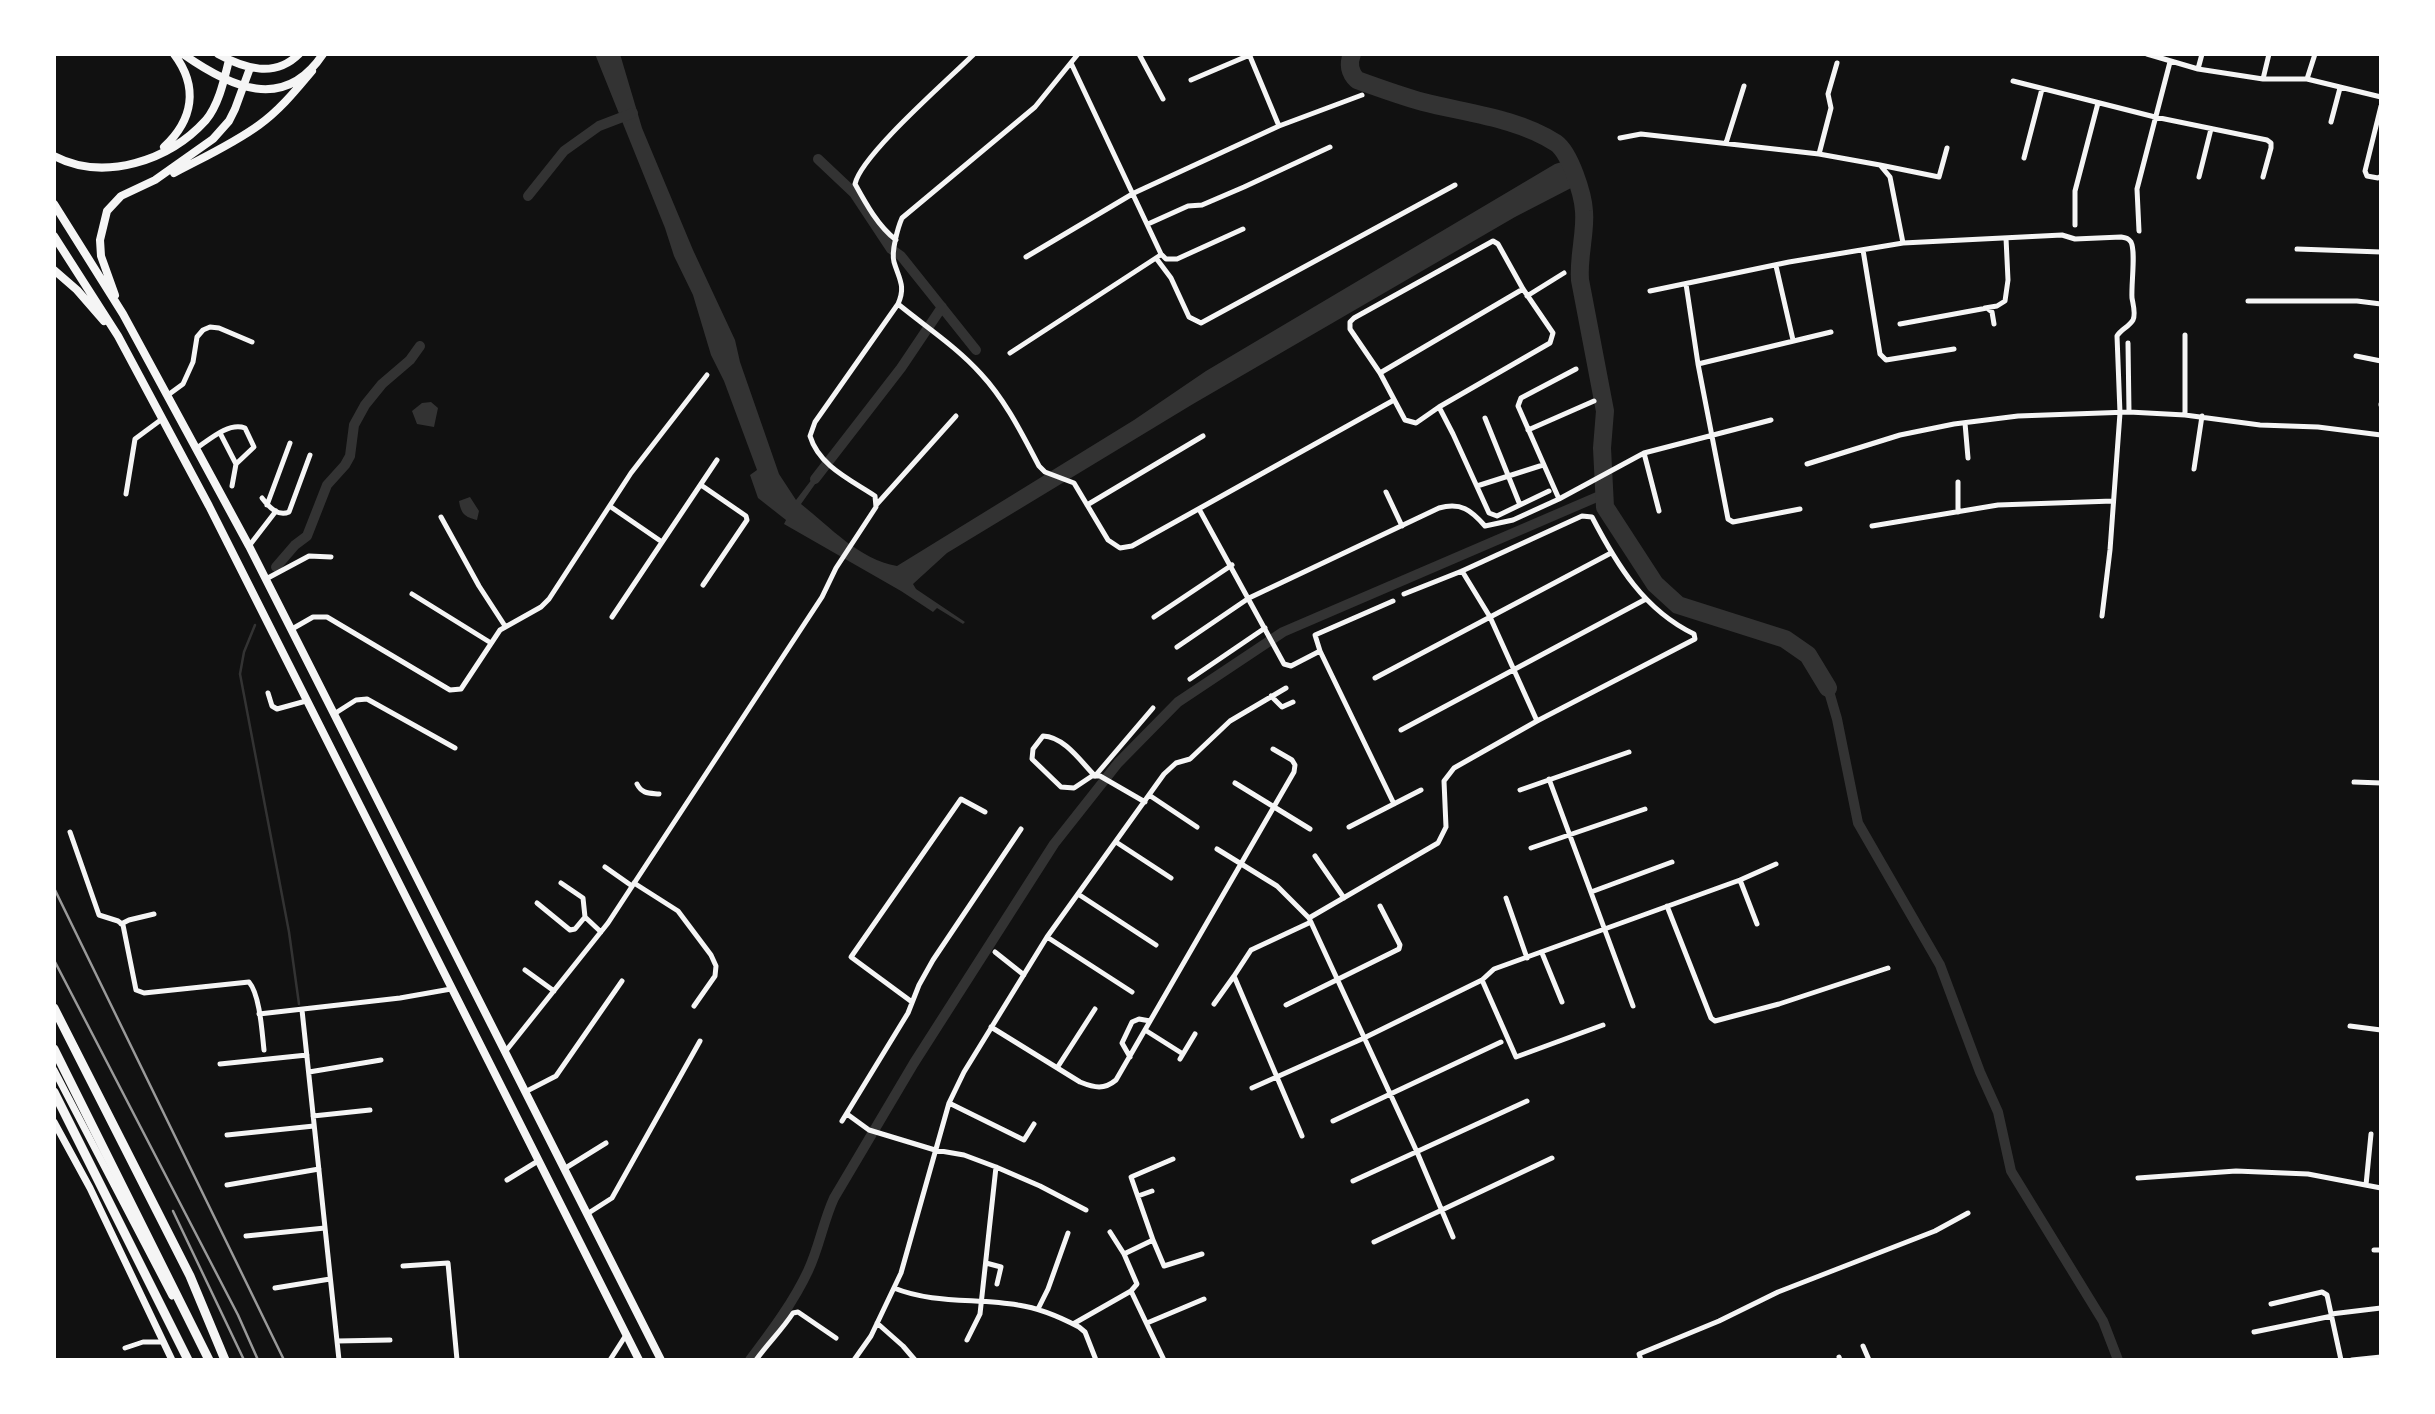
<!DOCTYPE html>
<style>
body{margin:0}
#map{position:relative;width:2435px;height:1414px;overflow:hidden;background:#111;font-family:"IBM Plex Sans",sans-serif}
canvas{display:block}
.frame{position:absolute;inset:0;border:56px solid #fff;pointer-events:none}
</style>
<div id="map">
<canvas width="2435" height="1414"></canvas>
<div class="frame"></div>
</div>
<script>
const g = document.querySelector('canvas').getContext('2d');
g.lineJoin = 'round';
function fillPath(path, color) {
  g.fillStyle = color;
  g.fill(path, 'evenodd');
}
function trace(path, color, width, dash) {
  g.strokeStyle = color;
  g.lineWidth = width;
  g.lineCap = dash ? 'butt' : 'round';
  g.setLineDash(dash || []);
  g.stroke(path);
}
fillPath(new Path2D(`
 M595,54h25l22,74 51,122 42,90 5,22 39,112 17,26 26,-34 3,4 -24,34c29,23 59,56 96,62l237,-146 72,-49 349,-207 10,-3 10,25 -60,31 -322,187 -246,149 -34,31 3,5 49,33 -2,2 -26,-16 -4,4 -32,-21 -117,-67 2,-4 -28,-22 -8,-23 7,-5 -33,-89 -13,-26 -18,-60 -19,-39 -9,-28z
 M431,402l7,6 -4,19 -17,-3 -5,-13 10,-8z
 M470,497l9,14 -2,9c-12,-3 -16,-6 -18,-19z`), '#333');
trace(new Path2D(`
 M255,625l-11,27 -4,22 49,258 10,72`), '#333', 2.5);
trace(new Path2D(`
 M818,159l36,34 37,56 10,7 75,94
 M528,196l36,-45 35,-25 34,-13
 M815,479l86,-111 41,-61
 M276,567l19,-22 12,-9 20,-51 18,-20 5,-9 4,-31 11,-20 17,-21 28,-24 10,-14
 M1828,688l9,31 21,104 82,142 40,107 18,40 13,59 92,150 15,39
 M750,1360c21,-28 43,-57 58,-89 11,-23 15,-49 26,-73l80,-135 140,-219 64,-81 60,-61 105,-70 321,-138`), '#333', 10);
trace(new Path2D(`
 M1352,54c-4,10 -2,19 5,26 22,8 44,16 66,22 43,11 95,16 133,41 14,10 27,51 28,68 2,21 -6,46 -4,69l25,131 -3,37 3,59 50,77 23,21 107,34 23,16 20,33`), '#333', 18);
trace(new Path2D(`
 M1139,54l24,45
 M1249,54l30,72
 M2147,54l51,15 65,10h44l74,18
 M1071,63l90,191 5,5h11l66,-30
 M2198,69l4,-15
 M2263,79l6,-25
 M2307,79l8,-25
 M1191,80l61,-26
 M2013,81l142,36 112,23 4,3v5l-8,29
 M2381,106l-16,65 2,5 11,2 3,-2
 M2331,122l9,-34
 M1620,138l21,-4 178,20 12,-46 -3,-14 9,-31
 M1726,143l18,-57
 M1819,154l61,11 10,12 13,66
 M2024,158l18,-69
 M1880,165l59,12 8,-29
 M2199,177l12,-48
 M1148,224l40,-18 14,-1 42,-18 86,-40
 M2075,225v-34l23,-88
 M2139,231l-2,-42 33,-127
 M896,240c-18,-14 -30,-36 -41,-56 6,-29 94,-105 119,-130
 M1493,241l5,3 25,45 30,44 -3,10 -111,64 -23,16 -11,-3 -25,-47 -30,-44v-7l4,-4z
 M2297,249l84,3
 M1863,250l17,104 6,6 68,-11
 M1026,257l108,-64 145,-67 83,-31
 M1156,258l15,20 18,39 12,6 254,-138
 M1776,266l17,74
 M1686,284l12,80 30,155 5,3 67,-13
 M1650,291l139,-29 114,-19 159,-8 13,4 46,-2c5,1 7,1 10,5 5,10 0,42 1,56 1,6 4,16 1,22 -4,7 -12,9 -16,16l3,77 -10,137 -8,66
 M1527,296l37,-23
 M2248,301h109l24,3
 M898,304c28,23 59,43 83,70 25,27 41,60 58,92l6,6 29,11 34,57 12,8 12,-2 262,-146
 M1985,308l12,-2 8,-5 3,-21 -2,-42
 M1900,324l87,-16 5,4 2,12
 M2185,335v80
 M2128,343l1,69
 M1010,353l149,-97
 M2356,356l25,5
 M1698,364l133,-32
 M1380,373l143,-84
 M168,395l15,-11 10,-22 4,-25 6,-7 7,-3 9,1 33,14
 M2381,405v-1
 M1439,407l14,27 36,79 8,3 52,-25
 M1485,418l35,87
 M1965,423l3,35
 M1528,430l66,-29
 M220,433l16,31
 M197,448c13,-9 32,-26 48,-20l9,19 -18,17 -4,22
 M1644,453l15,58
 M1807,464l93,-29 54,-11 64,-8 111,-4 56,3 75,10 58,2 63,8
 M2194,469l8,-53
 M701,485l45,31 1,4 -44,65
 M1477,486l66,-21
 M1386,492l16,34
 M126,494l9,-55 27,-20
 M262,498c7,9 16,19 27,14l21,-57
 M1559,499l-41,-93 3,-8 55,-29
 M877,504l79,-88
 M267,505l23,-62
 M1087,505l116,-69
 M611,507l51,35
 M1199,509l85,155 7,2 29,-15
 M1958,512v-30
 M441,517l38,69 26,40
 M1872,526l126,-21 115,-4
 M249,546l27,-35
 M1462,571l28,46 47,104
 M266,579l43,-23 22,1
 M412,594l79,49
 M1393,601l-78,34 5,16 74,153
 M612,617l105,-157
 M1154,617l78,-52
 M292,629l21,-12h14l123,73 11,-1 39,-59 41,-23 8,-8 82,-126 76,-98
 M1177,647l72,-49 190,-90c22,-6 32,2 46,18l28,-6 46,-21 85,-46 127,-33
 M1375,678l236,-125
 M1190,679l75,-51
 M268,693l4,13 5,3 29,-8
 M1271,696l11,11 11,-5
 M334,714l22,-14 11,-1 88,49
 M1401,730l245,-131
 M1549,779l84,227
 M2354,782l27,1
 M1235,783l75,46
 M637,784c5,10 12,9 22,10
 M1520,790l109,-38
 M1149,795l48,32
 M1145,802l-45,-26h-8l-18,12 -13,-1 -29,-28 1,-10 10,-13c22,1 38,26 52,40l58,-68
 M1349,827l72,-37
 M70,832l29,83 19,6 5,4 13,65 8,3 105,-11c11,13 13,50 15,68
 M1116,842l55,36
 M1531,848l114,-39
 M1217,849l60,37 32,32 108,234 36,85
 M1315,856l29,42
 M605,867l27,19
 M1740,880l17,44
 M561,883l22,15 2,19 16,15
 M634,883l44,28 33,44 5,11 -1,10 -21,30
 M1591,892l81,-30
 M1078,894l78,51
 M1506,898l21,60
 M537,903l33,27 5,-1 10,-12
 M1667,906l44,112 4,3 64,-17 109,-36
 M1309,918l129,-75 8,-16 -2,-46 10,-13 83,-47 158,-82 -1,-5c-50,-24 -77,-69 -102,-117l-10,-1 -120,55 -58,23
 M121,924l8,-4 25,-6
 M1047,937l85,55
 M995,952l29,23
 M1542,953l20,49
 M525,970l29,21
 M1482,980l34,77 87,-32
 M912,1002l-61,-45 110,-158 24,13
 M1214,1004l20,-28
 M1286,1005l113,-56 1,-4 -20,-39
 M302,1010l37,350
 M259,1014l141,-16 51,-9
 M2350,1026l31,4
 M991,1027l89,55c15,6 24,8 36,-2l178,-308 1,-7 -3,-5 -19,-11
 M1145,1030l38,24
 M505,1052l103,-129 214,-326 14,-29 40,-61 -1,-11c-24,-16 -56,-30 -65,-60l5,-14 83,-118c8,-18 1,-25 -4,-42 -3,-10 4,-35 8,-44l133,-111 43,-53
 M1130,1057l-8,-14 10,-21 7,-3 11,2
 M1180,1059l15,-25
 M220,1064l87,-9
 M1057,1068l38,-59
 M309,1072l72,-12
 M1252,1088l112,-50 118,-58 12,-11 246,-89 36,-16
 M525,1092l31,-16 66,-95
 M949,1103l75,37 10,-16
 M847,1114l22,16 66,20 29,5 32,12 44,19 46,24
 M313,1116l57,-6
 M842,1121l66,-108 11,-28 14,-25 88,-131
 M1333,1121l168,-79
 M227,1135l87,-9
 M1302,1136l-68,-160 17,-26 60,-28
 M564,1169l42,-26
 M2138,1178l98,-7 72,3 73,14
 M507,1180l31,-19
 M1353,1181l174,-80
 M227,1185l92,-16
 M2366,1185l5,-51
 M1138,1196l14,-5
 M587,1214l25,-16 88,-157
 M1110,1232l14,22
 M246,1236l79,-8
 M1153,1240l-22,-63 42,-18
 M1374,1242l178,-84
 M2374,1250h7
 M986,1263l15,4 -4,17
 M403,1266l45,-3 9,97
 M275,1288l55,-9
 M894,1288c39,16 83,10 124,17 21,3 42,12 61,22l6,5 11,28
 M1131,1291l6,-7 -13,-30 2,-1 27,-13 11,26 38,-12
 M2271,1304l51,-12 5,3 14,65
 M1038,1309l10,-20 20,-56
 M2331,1314l50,-6
 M877,1323l26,23 12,14
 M1147,1323l57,-24
 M1073,1324l58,-33 33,69
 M2254,1332l78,-16
 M967,1340l13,-26 16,-147
 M337,1341l53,-1
 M1863,1346l6,14
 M125,1348l18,-6h21
 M1839,1357l1,3
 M610,1360l16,-25
 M756,1360c13,-18 26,-30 37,-47l5,-1 38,26
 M854,1360l17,-24 30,-63 48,-170 15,-31 83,-135 117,-163 12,-11 14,-4 40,-38 56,-33
 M1641,1360l-2,-6 80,-33 59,-29 157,-61 33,-18
 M2352,1360l29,-3`), '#f5f5f5', 5);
trace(new Path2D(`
 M54,1070l118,226
 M54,1122l36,66 82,172`), '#f5f5f5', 7);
trace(new Path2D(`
 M183,54c47,33 101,59 140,0
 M218,54c27,15 57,24 81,0
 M164,147c29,-27 35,-60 10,-93
 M54,156c50,26 115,5 152,-36 13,-16 18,-40 23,-60
 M174,173c28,-15 59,-29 85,-48 21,-15 37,-35 53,-54
 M54,204l69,110 126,232 412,814
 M54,236l64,100 91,170 430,854
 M54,270l23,20 27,31
 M115,295l-14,-39 -1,-16 7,-29 14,-15 34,-16 58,-41 16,-18 6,-12 15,-41`), '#f5f5f5', 8);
trace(new Path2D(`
 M54,1008l136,268 35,84
 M54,1049l155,311
 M54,1092l134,268`), '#f5f5f5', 9);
trace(new Path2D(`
 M54,888l230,472
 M54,960l184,355 20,45
 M173,1211l71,149`), '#9a9a9a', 2.5);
</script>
